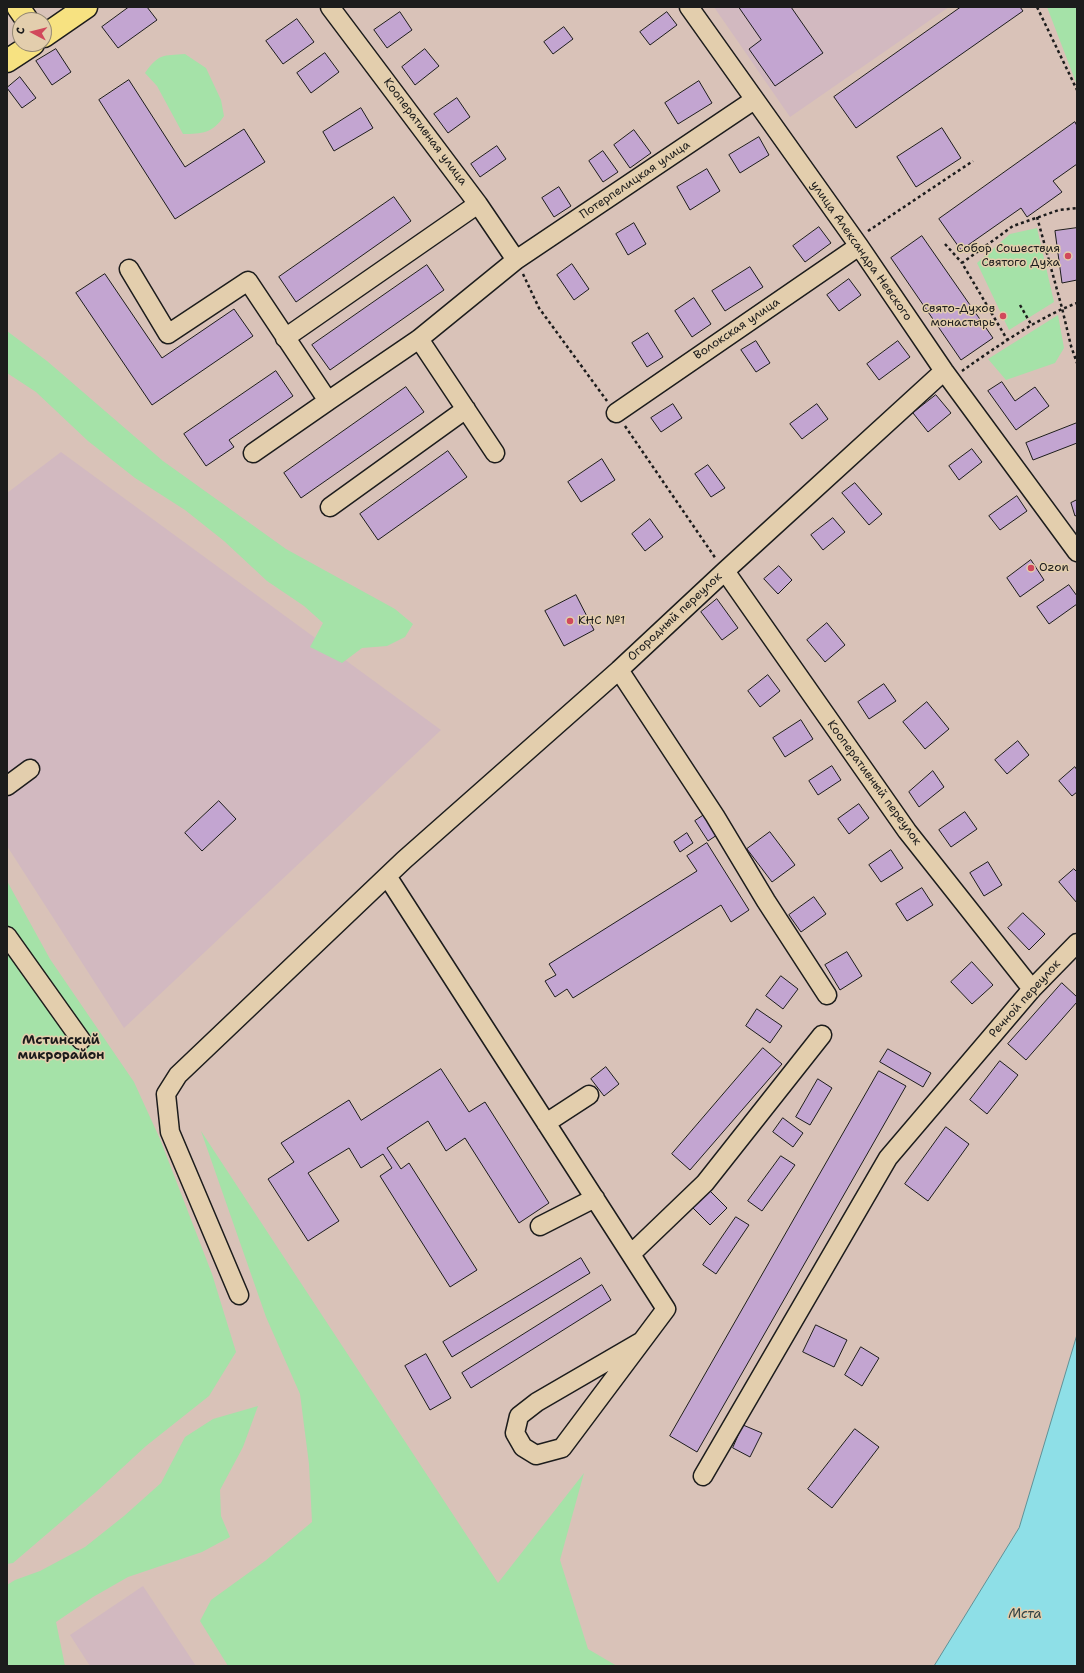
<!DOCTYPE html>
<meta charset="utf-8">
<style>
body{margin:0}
#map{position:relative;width:1084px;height:1673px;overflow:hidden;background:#d9c2b8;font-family:"Shantell Sans",sans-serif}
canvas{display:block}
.frame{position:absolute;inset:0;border:8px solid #1c1c1c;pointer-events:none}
.north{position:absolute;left:12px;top:12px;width:40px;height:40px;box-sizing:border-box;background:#e3cead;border:1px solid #938773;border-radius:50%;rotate:277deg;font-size:11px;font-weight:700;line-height:16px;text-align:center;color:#1c1c1c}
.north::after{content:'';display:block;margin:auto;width:14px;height:18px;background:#d1495b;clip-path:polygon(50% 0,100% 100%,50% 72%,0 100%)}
</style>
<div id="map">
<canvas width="1084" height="1673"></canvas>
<div class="frame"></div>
<div class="north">С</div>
</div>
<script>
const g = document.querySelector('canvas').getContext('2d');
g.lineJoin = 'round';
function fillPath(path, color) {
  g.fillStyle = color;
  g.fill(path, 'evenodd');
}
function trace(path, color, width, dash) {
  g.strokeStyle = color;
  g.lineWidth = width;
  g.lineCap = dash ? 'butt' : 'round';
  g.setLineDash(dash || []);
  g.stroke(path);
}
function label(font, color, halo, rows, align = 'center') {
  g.font = font + ' "Shantell Sans",sans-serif';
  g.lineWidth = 3;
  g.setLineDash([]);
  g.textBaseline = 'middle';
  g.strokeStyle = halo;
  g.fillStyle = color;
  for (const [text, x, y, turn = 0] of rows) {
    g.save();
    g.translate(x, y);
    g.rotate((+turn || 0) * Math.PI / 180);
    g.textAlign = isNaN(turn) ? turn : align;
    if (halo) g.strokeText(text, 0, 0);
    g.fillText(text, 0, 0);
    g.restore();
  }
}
fillPath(new Path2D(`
 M714,7h235l-159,110z
 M61,452l380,278 -317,298 -117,-182v-353z
 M143,1586l53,80h-106l-20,-31z`), '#d2b9c0');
fillPath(new Path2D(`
 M1047,7h30v78z
 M185,54l21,14 15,32 3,16c-11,17 -22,18 -41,18l-26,-48 -12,-13c14,-20 18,-17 40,-19z
 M1037,228l17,74 -45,28 -32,-67 33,-29z
 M1058,315l6,33 -9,15 -49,17 -18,-21z
 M7,331l40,30 116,100 123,88 109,60 18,15 -8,13 -18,9 -25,2 -20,15 -32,-16 13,-24 -19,-17 -37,-25 -43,-40 -39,-31 -50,-32 -47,-37 -52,-49 -29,-19z
 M7,881l43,78 84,123 26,57 52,135 24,78 -27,44 -63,50 -50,46 -83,71 -6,1z
 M201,1131l297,452 86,-110 -24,87 28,89 29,17h-389l-28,-45 11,-21 54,-39 47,-39 -3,-58 -9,-70 -34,-77z
 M258,1406l-15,41 -23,43 1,26 9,21 -28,15 -74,25 -35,20 -37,25 9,44h-58v-81l8,-5 25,-9 45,-24 39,-31 37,-33 24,-46 28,-18z`), '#a5e2a8');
const water = new Path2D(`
 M1077,1335v331h-143l85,-138z`);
fillPath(water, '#8edfe7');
trace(water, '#609196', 1);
const building = new Path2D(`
 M129,7h18l10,13 -39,28 -16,-21z
 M739,7h52l32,46 -48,33 -26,-37 12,-9z
 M961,7h59l3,4 -167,117 -22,-31z
 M400,12l12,18 -25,18 -13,-18z
 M667,12l10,13 -27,20 -10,-13z
 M297,19l17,23 -31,22 -17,-23z
 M564,27l9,12 -20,15 -9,-12z
 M56,49l15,23 -19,13 -16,-24z
 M425,49l14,17 -24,19 -13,-18z
 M325,53l14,19 -28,21 -14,-20z
 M20,77l16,21 -14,10 -15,-20z
 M129,80l56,87 59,-38 21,33 -90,57 -76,-119z
 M699,81l13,22 -34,21 -13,-21z
 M457,98l13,19 -22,16 -14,-19z
 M361,108l12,20 -39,23 -11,-19z
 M1075,122l2,4v38l-24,17 9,11 -35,25 -6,-9 -60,42 -22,-31z
 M942,128l19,30 -45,29 -19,-30z
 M634,130l17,23 -21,15 -16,-23z
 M759,137l10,18 -29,18 -11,-18z
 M497,146l9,13 -26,18 -9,-13z
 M603,151l15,21 -15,10 -14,-21z
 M707,169l13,22 -30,19 -13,-23z
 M559,187l12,19 -17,11 -12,-19z
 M394,197l17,24 -115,81 -17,-25z
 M634,223l12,21 -18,11 -12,-21z
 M819,227l12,16 -26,19 -12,-16z
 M1077,228v52l-15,3 -7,-52z
 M922,236l71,102 -32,22 -70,-102z
 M572,264l17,25 -15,11 -17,-25z
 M427,265l17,25 -114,80 -18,-25z
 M750,267l13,20 -38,24 -13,-20z
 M105,274l57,84 72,-49 19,27 -101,69 -76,-112z
 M849,279l12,16 -22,16 -12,-16z
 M694,298l17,26 -19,13 -17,-26z
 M648,333l15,24 -16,10 -15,-24z
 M756,341l14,22 -14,9 -15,-22z
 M898,341l12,16 -31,23 -12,-16z
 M276,371l17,25 -64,44 5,7 -28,19 -22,-32z
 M1002,382l13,19 20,-14 14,19 -33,24 -28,-39z
 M406,387l18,25 -123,86 -17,-25z
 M936,395l15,18 -23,19 -15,-19z
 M673,404l9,14 -21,14 -10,-14z
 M817,404l11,15 -26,20 -12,-15z
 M1077,423v20l-44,17 -7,-17z
 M972,449l10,13 -23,18 -10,-14z
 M448,451l19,26 -89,63 -18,-26z
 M602,459l13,21 -34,22 -13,-20z
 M708,465l17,23 -14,9 -16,-23z
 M855,483l27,31 -13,11 -27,-32z
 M1017,496l10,15 -27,19 -11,-14z
 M1077,500v15l-2,1 -4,-13z
 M833,518l12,14 -22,18 -12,-15z
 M650,519l13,18 -18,14 -13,-17z
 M1031,560l13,20 -24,17 -13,-19z
 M779,566l13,14 -14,14 -14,-15z
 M1069,585l8,11v8l-28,20 -12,-17z
 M576,595l18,35 -30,16 -19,-35z
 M717,599l21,29 -16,12 -21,-28z
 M827,623l18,22 -20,17 -18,-22z
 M768,675l12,16 -20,16 -12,-16z
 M884,684l12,17 -27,18 -11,-17z
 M927,702l22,27 -24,20 -22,-27z
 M801,720l12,19 -28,18 -12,-19z
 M1018,741l11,14 -22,19 -12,-14z
 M832,766l9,14 -23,15 -9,-14z
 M1075,767l2,3v22l-5,4 -13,-15z
 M933,771l11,16 -25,20 -10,-15z
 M219,801l17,18 -34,32 -17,-18z
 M859,804l10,14 -20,16 -11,-15z
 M965,812l12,17 -26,18 -12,-17z
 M707,813l13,20 -12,8 -13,-20z
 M770,832l25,33 -23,17 -25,-33z
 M687,833l6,10 -13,9 -6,-10z
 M707,843l42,67 -18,12 -10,-17 -148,93 -6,-9 -12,8 -10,-16 11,-6 -7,-11 148,-93 -10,-15z
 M891,850l12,18 -22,14 -12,-17z
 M988,862l14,23 -18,11 -14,-23z
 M1074,869l3,3v31l-18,-21z
 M922,888l11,17 -26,16 -11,-17z
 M814,897l12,17 -25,18 -12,-17z
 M1023,913l22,21 -16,16 -21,-22z
 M847,952l15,24 -22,14 -15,-25z
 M972,962l21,23 -21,19 -21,-22z
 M781,976l17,13 -15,20 -17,-13z
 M1062,983l15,14v5l-51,58 -18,-16z
 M757,1009l25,17 -12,17 -24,-17z
 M763,1048l19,16 -92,106 -18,-16z
 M888,1049l43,24 -8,14 -43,-25z
 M1000,1061l18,14 -31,39 -17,-14z
 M606,1067l13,17 -15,12 -13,-17z
 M441,1069l28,43 16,-10 64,101 -30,20 -54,-85 -19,13 -18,-30 -41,27 14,21 8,-6 68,107 -27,17 -70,-111 12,-8 -9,-14 -22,14 -12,-20 -41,25 31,48 -31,20 -40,-62 26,-17 -13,-19 68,-43 12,20z
 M879,1071l27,15 -209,366 -27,-16z
 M818,1079l14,9 -22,37 -14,-8z
 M783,1118l20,15 -10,14 -20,-15z
 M946,1127l23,17 -41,57 -23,-17z
 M781,1156l14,9 -33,46 -14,-10z
 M710,1191l17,17 -17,17 -17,-17z
 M736,1217l13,8 -33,49 -13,-9z
 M581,1258l9,15 -138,84 -9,-15z
 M602,1285l9,15 -140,88 -9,-15z
 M816,1325l31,15 -13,27 -31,-15z
 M861,1347l18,11 -17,28 -17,-11z
 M426,1354l25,44 -21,12 -25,-44z
 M743,1425l19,8 -12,24 -17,-9z
 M855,1429l24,18 -47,61 -24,-19z`);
fillPath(building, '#c3a5d1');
trace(building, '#1c1c1c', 1);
const minor = new Path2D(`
 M330,7l148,197 38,56
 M689,7l170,239 85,125 133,181
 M129,269l39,65 80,-53 80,120 91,-62 97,-79 238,-160
 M285,338l193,-134
 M419,339l76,114
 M616,413l243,-167
 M253,453l75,-52
 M330,507l136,-98
 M725,571l182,260 125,158
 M619,670l96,146 51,85 61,94
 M7,786l23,-17
 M387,876l279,433 -104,139 -26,7 -13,-8 -8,-14 4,-17 18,-14 105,-61
 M7,936l74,104
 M546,1123l43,-28
 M540,1226l55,-28
 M631,1254l74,-71 117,-148
 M239,1295l-69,-163 -4,-38 12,-19 226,-215 215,-190 106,-99 219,-200
 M703,1476l185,-318 144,-169 45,-46`);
const major = new Path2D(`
 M18,7l9,13
 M44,36l42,-29
 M7,61l26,-17`);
trace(minor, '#1c1c1c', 21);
trace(major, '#1c1c1c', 25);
trace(new Path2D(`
 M1037,7l40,83
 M1037,217l25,91 9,38 6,17
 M868,231l105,-70
 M945,244l17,19
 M523,274l16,34 68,93
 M1020,305l12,21
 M1008,341l-46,-78 51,-37 46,-16 18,-2
 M962,371c34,-24 77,-54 115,-68
 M625,426l91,133`), '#1c1c1c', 2.5, [3, 3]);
trace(minor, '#e3cead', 18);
trace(major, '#f7e281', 22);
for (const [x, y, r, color] of [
 [1068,256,4,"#d1495b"],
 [1003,316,4,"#d1495b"],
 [1031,568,4,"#d1495b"],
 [570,621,4,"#d1495b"]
]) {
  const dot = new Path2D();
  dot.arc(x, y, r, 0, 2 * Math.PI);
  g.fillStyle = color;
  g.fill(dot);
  trace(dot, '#e3cead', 1.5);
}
label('12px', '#1c1c1c', '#e3cead', [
 ["Кооперативная улица",425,132,53],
 ["Потерпелицкая улица",635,180,-34],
 ["улица Александра Невского",861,251,55],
 ["Волокская улица",737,329,-34],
 ["Огородный переулок",675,617,-43],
 ["Кооперативный переулок",874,783,54],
 ["Речной переулок",1025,999,-48]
]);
label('12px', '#1c1c1c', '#e3cead', [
 ["Собор Сошествия",1060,249],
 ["Святого Духа",1060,263],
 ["Свято-Духов",995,309],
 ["монастырь",995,323],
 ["Ozon",1039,568,"left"],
 ["КНС №1",578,621,"left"]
], 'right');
label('bold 13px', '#1c1c1c', '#e3cead', [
 ["Мстинский",61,1041],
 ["микрорайон",61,1056]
]);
label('italic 13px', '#334345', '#e3cead', [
 ["Мста",1025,1615]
]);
</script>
